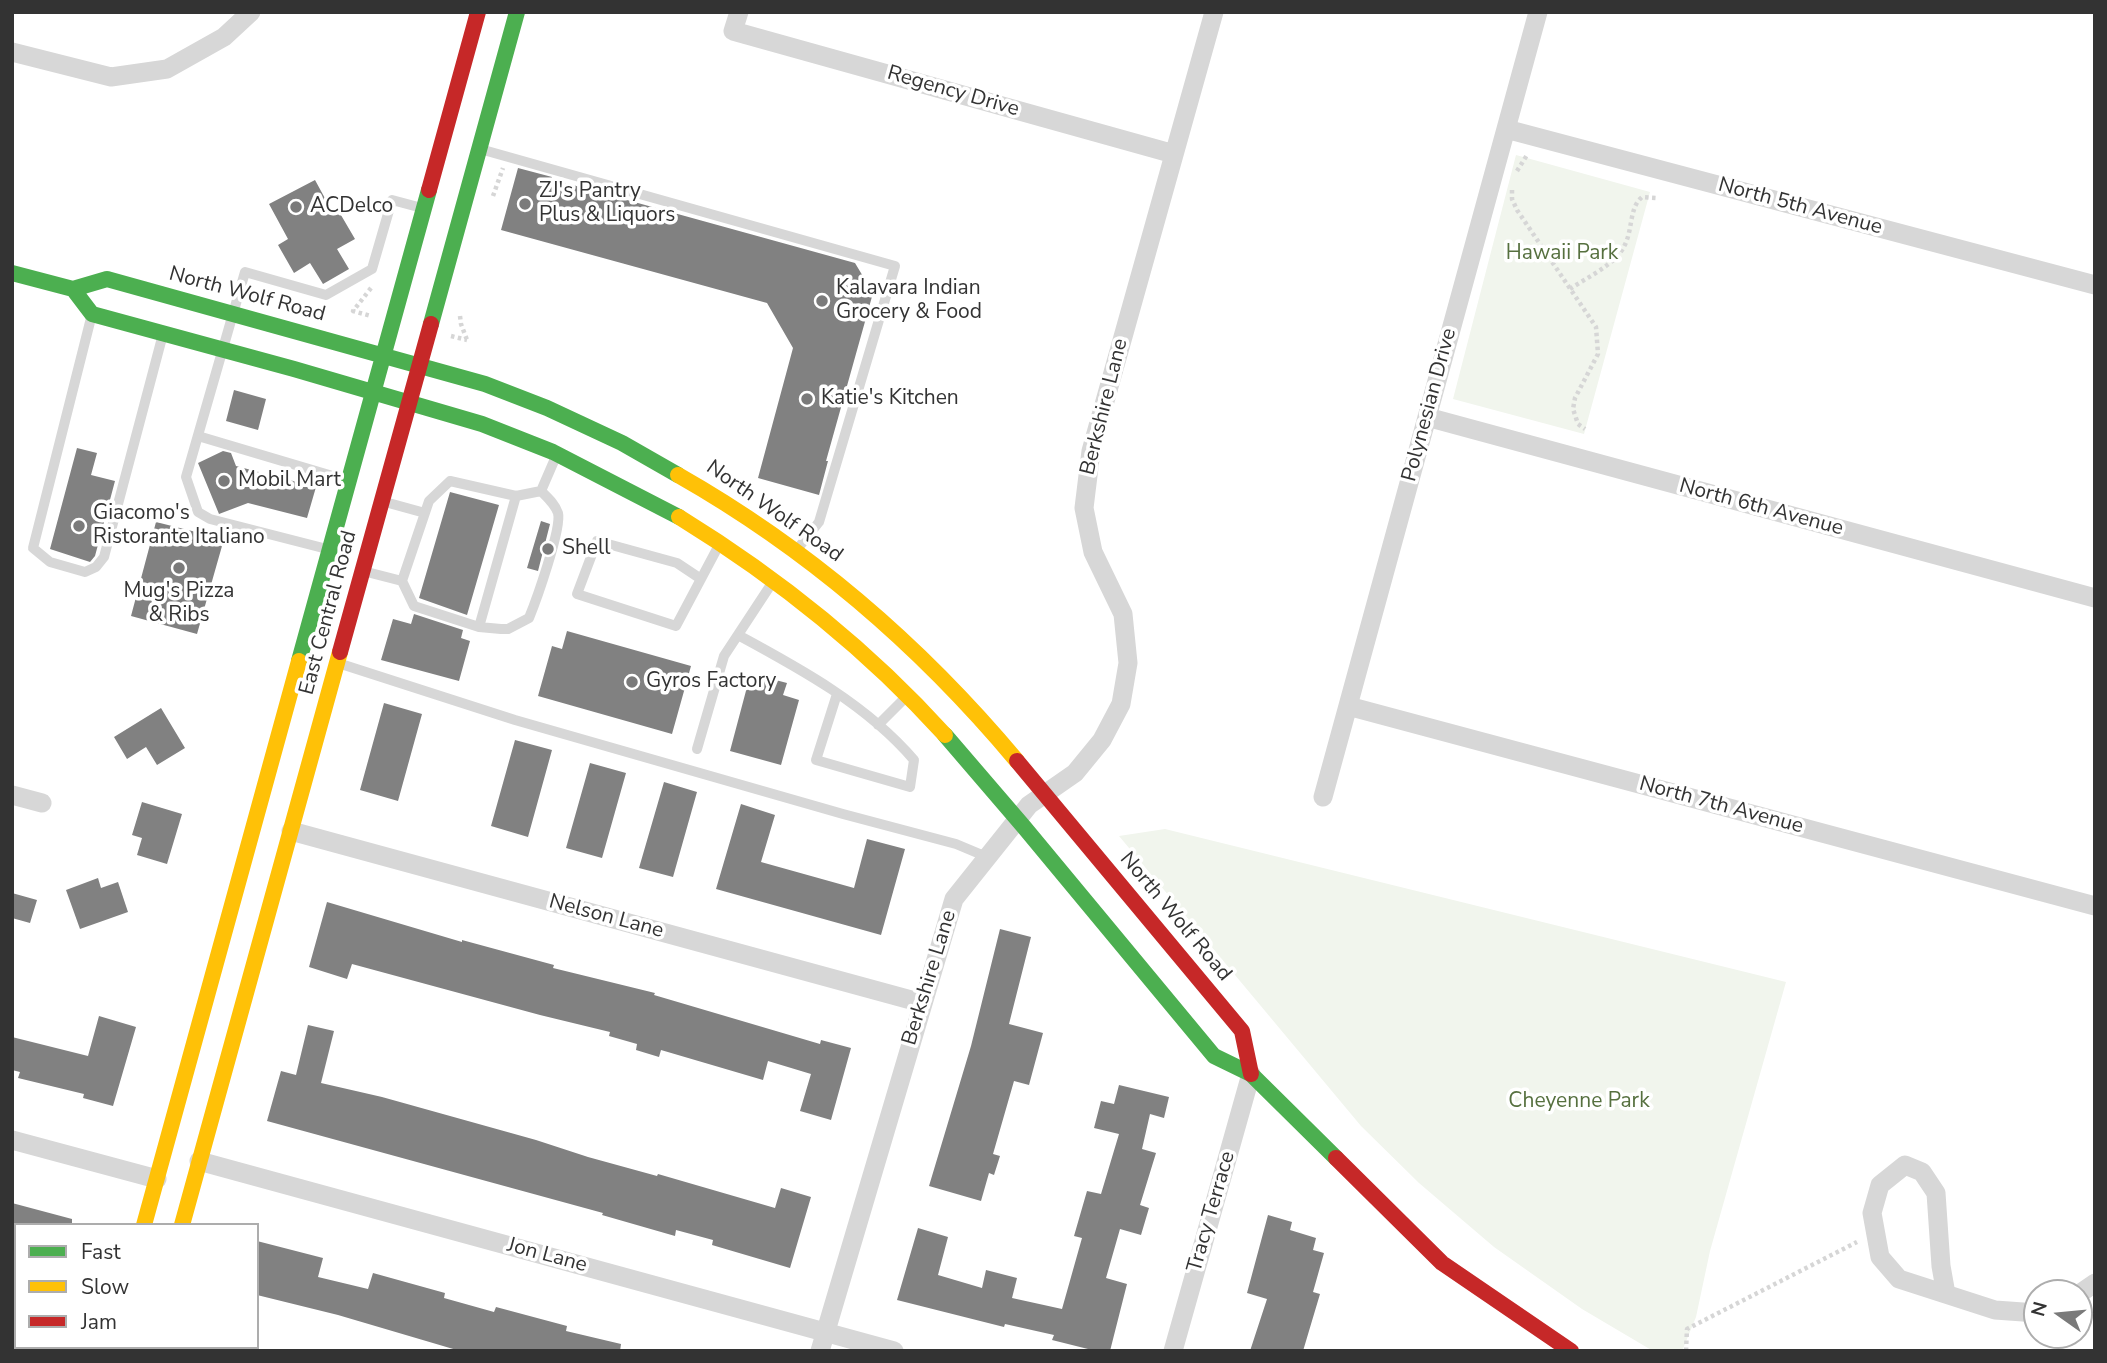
<!DOCTYPE html>
<style>
body{margin:0}
#map{position:relative;width:2107px;height:1363px;overflow:hidden;background:#fff;font-family:"Nunito Sans",sans-serif}
canvas{display:block}
.frame{position:absolute;inset:0;border:14px solid #333;pointer-events:none}
.legend{position:absolute;left:14px;top:1223px;width:245px;height:126px;box-sizing:border-box;background:#fff;border:2px solid #adadad;margin:0;padding:9px 12px;list-style:none;font-size:21px;color:#333}
.legend li{display:flex;align-items:center;gap:14px;height:35px}
.legend b{width:35px;border:2px solid #adadad}
.north{position:absolute;left:2023px;top:1279px;width:70px;height:70px;box-sizing:border-box;background:#fff;border:2px solid #adadad;border-radius:50%;rotate:285deg;font-size:19px;font-weight:700;line-height:28px;text-align:center;color:#333}
.north::after{content:'';display:block;margin:auto;width:24px;height:32px;background:#7a7a7a;clip-path:polygon(50% 0,100% 100%,50% 72%,0 100%)}
</style>
<div id="map">
<canvas width="2107" height="1363"></canvas>
<div class="frame"></div>
<ul class="legend">
<li><b style="height:9px;background:#4caf50"></b>Fast</li>
<li><b style="height:9px;background:#ffc107"></b>Slow</li>
<li><b style="height:9px;background:#c62828"></b>Jam</li>
</ul>
<div class="north">N</div>
</div>
<script>
const g = document.querySelector('canvas').getContext('2d');
g.lineJoin = 'round';
function fillPath(path, color) {
  g.fillStyle = color;
  g.fill(path, 'evenodd');
}
function trace(path, color, width, dash) {
  g.strokeStyle = color;
  g.lineWidth = width;
  g.lineCap = dash ? 'butt' : 'round';
  g.setLineDash(dash || []);
  g.stroke(path);
}
function label(font, color, halo, rows, align = 'center') {
  g.font = font + ' "Nunito Sans",sans-serif';
  g.lineWidth = 7;
  g.setLineDash([]);
  g.textBaseline = 'middle';
  g.strokeStyle = halo;
  g.fillStyle = color;
  for (const [text, x, y, turn = 0] of rows) {
    g.save();
    g.translate(x, y);
    g.rotate((+turn || 0) * Math.PI / 180);
    g.textAlign = isNaN(turn) ? turn : align;
    if (halo) g.strokeText(text, 0, 0);
    g.fillText(text, 0, 0);
    g.restore();
  }
}
fillPath(new Path2D(`
 M1516,155l134,37 -66,242 -131,-35z
 M1165,829l621,153 -76,269 -14,66 -14,34h-29l-71,-42 -88,-62 -75,-64 -58,-57 -242,-290z`), '#f1f5ed');
fillPath(new Path2D(`
 M518,168l34,9 -1,2 304,84 18,30 -47,168h2l-9,34 -61,-17 35,-130 -26,-45 -266,-73z
 M315,180l18,33 5,-3 17,29 -18,10 12,20 -26,15 -13,-21 -16,10 -16,-28 10,-6 -19,-35z
 M234,390l32,9 -8,31 -32,-9z
 M77,448l20,5 -6,22 24,6 -20,75 -5,6 -40,-13z
 M223,451l8,2 5,13 80,21 -9,31 -59,-15 -29,11 -21,-51z
 M450,492l49,13 -32,110 -48,-17z
 M541,521l9,3 -12,47 -11,-3z
 M156,522l68,17 -27,95 -66,-18z
 M414,614l49,16 -2,8 9,3 -11,40 -78,-21 12,-41 18,5z
 M567,631l124,35 -19,68 -134,-38 14,-50 10,3z
 M764,677l23,6 -4,12 16,5 -18,65 -51,-14 17,-64 13,3z
 M384,703l38,11 -24,87 -38,-11z
 M161,708l24,40 -28,17 -11,-18 -19,12 -13,-22z
 M515,740l37,10 -24,87 -37,-11z
 M590,763l36,10 -24,85 -36,-10z
 M664,782l33,10 -24,85 -34,-9z
 M142,802l40,12 -15,50 -30,-9 5,-17 -10,-3z
 M741,804l34,11 -14,47 93,26 13,-49 38,10 -24,86 -165,-46z
 M98,878l3,10 17,-6 10,30 -48,17 -14,-39z
 M12,893l25,7 -7,23 -18,-5z
 M327,902l135,40v-2l92,25 -1,3 102,25 -1,2 166,49 1,-4 30,8 -20,72 -31,-9 11,-37 -43,-13 -5,19 -102,-30 -2,7 -23,-7 1,-6 -28,-8 1,-4 -70,-17 -188,-51 -5,15 -38,-12z
 M1000,929l31,8 -22,87 34,9 -14,52 -15,-4 -21,73 7,2 -6,19 -5,-2 -8,28 -52,-15 42,-140z
 M99,1016l37,11 -23,79 -30,-8 1,-4 -66,-16 2,-6 -8,-2v-33l76,19z
 M308,1025l26,6 -13,52 61,14 154,43 52,17 69,19 1,-2 117,34 6,-20 30,9 -21,71 -78,-23 1,-5 -37,-10 -1,6 -73,-21 1,-2 -336,-92 14,-50 15,4z
 M1119,1085l50,12 -5,21 -14,-4 -8,35 14,4 -16,52 9,3 -8,27 -21,-6 -14,49 21,6 -17,67h-14l-44,-11 2,-5 -49,-11 -1,3 -107,-27 21,-72 30,9 -10,38 44,13 4,-18 31,8 -5,20 50,11 20,-71 -8,-2 13,-45 14,3 18,-60 -25,-6 7,-27 13,3z
 M12,1203l60,16v6h-60z
 M1268,1215l24,7 -2,8 26,8 -3,12 11,3 -11,39 7,2 -17,57h-53l17,-52 -20,-6z
 M257,1241l66,17 -5,19 50,12 5,-16 72,20 -1,5 50,14 2,-5 71,19 -1,5 55,13 -1,7h-160l-122,-36 -81,-20z`), '#818181');
trace(new Path2D(`
 M1517,171l10,-16
 M1512,190v9l5,11 79,117 2,27 -23,44 -2,11 5,15 7,5
 M493,196l10,-28
 M371,288l-18,23 18,5
 M1570,289c16,-11 38,-21 50,-36 15,-20 7,-43 22,-56l15,1
 M460,316l1,8 6,16
 M451,336l16,4
 M1686,1351l1,-22 170,-87`), '#d6d6d6', 4.5, [3.5, 3.5]);
trace(new Path2D(`
 M480,149l415,117 -76,256 -20,25
 M91,318l-58,230 17,14 35,10 11,-5 8,-10 59,-223
 M198,436l148,44
 M516,496l25,-5
 M385,502l40,11
 M327,549l-117,-30 -12,-7 -12,-35 59,-205 81,23 46,-26 20,-69 30,8
 M363,571l39,10 12,25 65,21 22,2h7l21,-11c7,-17 33,-90 29,-105 -3,-9 -10,-15 -17,-22l16,-37
 M701,579l-24,-16 -80,-22 -20,53 99,32 43,-81
 M402,581l27,-80 21,-20 66,15 -37,131
 M738,635c63,34 129,70 176,125l-4,27 -94,-27 21,-66
 M341,664l174,56 328,94 113,30 31,13
 M878,725l29,-29
 M697,749l27,-93 48,-73
 M12,1289l4,1
 M53,1351l1,-4`), '#d7d7d7', 10);
trace(new Path2D(`
 M739,12l-6,19 441,123
 M12,52l99,25 56,-8 57,-32 27,-25
 M1506,129l589,156
 M1427,417l668,181
 M1348,706l747,200
 M12,795l30,8
 M1323,797l215,-785
 M291,831l631,172
 M12,1140l145,39
 M199,1161l695,190
 M1946,1294l-5,-28 -5,-73 -14,-21 -17,-7 -25,20 -8,28 8,44 19,22 96,31 42,3
 M2079,1294l16,-11
 M820,1351l134,-452 75,-94 46,-32 27,-33 19,-36 7,-41 -5,-49 -30,-62 -9,-44 7,-57 123,-439
 M1173,1351l78,-277`), '#d7d7d7', 19);
trace(new Path2D(`
 M12,273l61,16 34,-10 378,105 62,24 75,35 56,32
 M73,289l19,25 202,55 188,55 71,28 126,65
 M431,324l86,-312
 M299,661l130,-471
 M945,735l79,92 190,229 37,18 85,84`), '#4caf50', 16);
trace(new Path2D(`
 M678,475c132,75 242,170 339,286
 M679,517c99,61 188,132 266,218
 M144,1225l155,-564
 M182,1225l158,-573`), '#ffc107', 16);
trace(new Path2D(`
 M429,190l49,-178
 M340,652l91,-328
 M1017,761l225,270 9,43
 M1336,1158l106,105 129,88
 M109,1351l1,-4
 M147,1351l1,-4`), '#c62828', 16);
for (const [x, y, r, color] of [
 [525,204,7,"#7a7a7a"],
 [296,207,7,"#7a7a7a"],
 [822,301,7,"#7a7a7a"],
 [807,399,7,"#7a7a7a"],
 [224,481,7,"#7a7a7a"],
 [79,526,7,"#7a7a7a"],
 [548,549,7,"#7a7a7a"],
 [179,568,7,"#7a7a7a"],
 [632,682,7,"#7a7a7a"]
]) {
  const dot = new Path2D();
  dot.arc(x, y, r, 0, 2 * Math.PI);
  g.fillStyle = color;
  g.fill(dot);
  trace(dot, '#fff', 2.5);
}
label('21px', '#333', '#fff', [
 ["Regency Drive",953,92,16],
 ["North 5th Avenue",1800,207,15],
 ["North Wolf Road",247,295,15],
 ["Polynesian Drive",1430,405,-75],
 ["Berkshire Lane",1105,407,-76],
 ["North 6th Avenue",1761,508,15],
 ["North Wolf Road",774,512,35],
 ["East Central Road",329,613,-75],
 ["North 7th Avenue",1721,806,15],
 ["Nelson Lane",606,917,15],
 ["North Wolf Road",1175,917,50],
 ["Berkshire Lane",930,978,-73],
 ["Tracy Terrace",1212,1212,-74],
 ["Jon Lane",547,1256,15]
]);
label('21px', '#333', '#fff', [
 ["ZJ's Pantry",539,192],
 ["Plus & Liquors",539,216],
 ["ACDelco",310,207],
 ["Kalavara Indian",836,289],
 ["Grocery & Food",836,313],
 ["Katie's Kitchen",821,399],
 ["Mobil Mart",238,481],
 ["Giacomo's",93,514],
 ["Ristorante Italiano",93,538],
 ["Shell",562,549],
 ["Mug's Pizza",179,592,"center"],
 ["& Ribs",179,616,"center"],
 ["Gyros Factory",646,682]
], 'left');
label('21px', '#56703f', '#fff', [
 ["Hawaii Park",1562,254],
 ["Cheyenne Park",1579,1102]
]);
</script>
